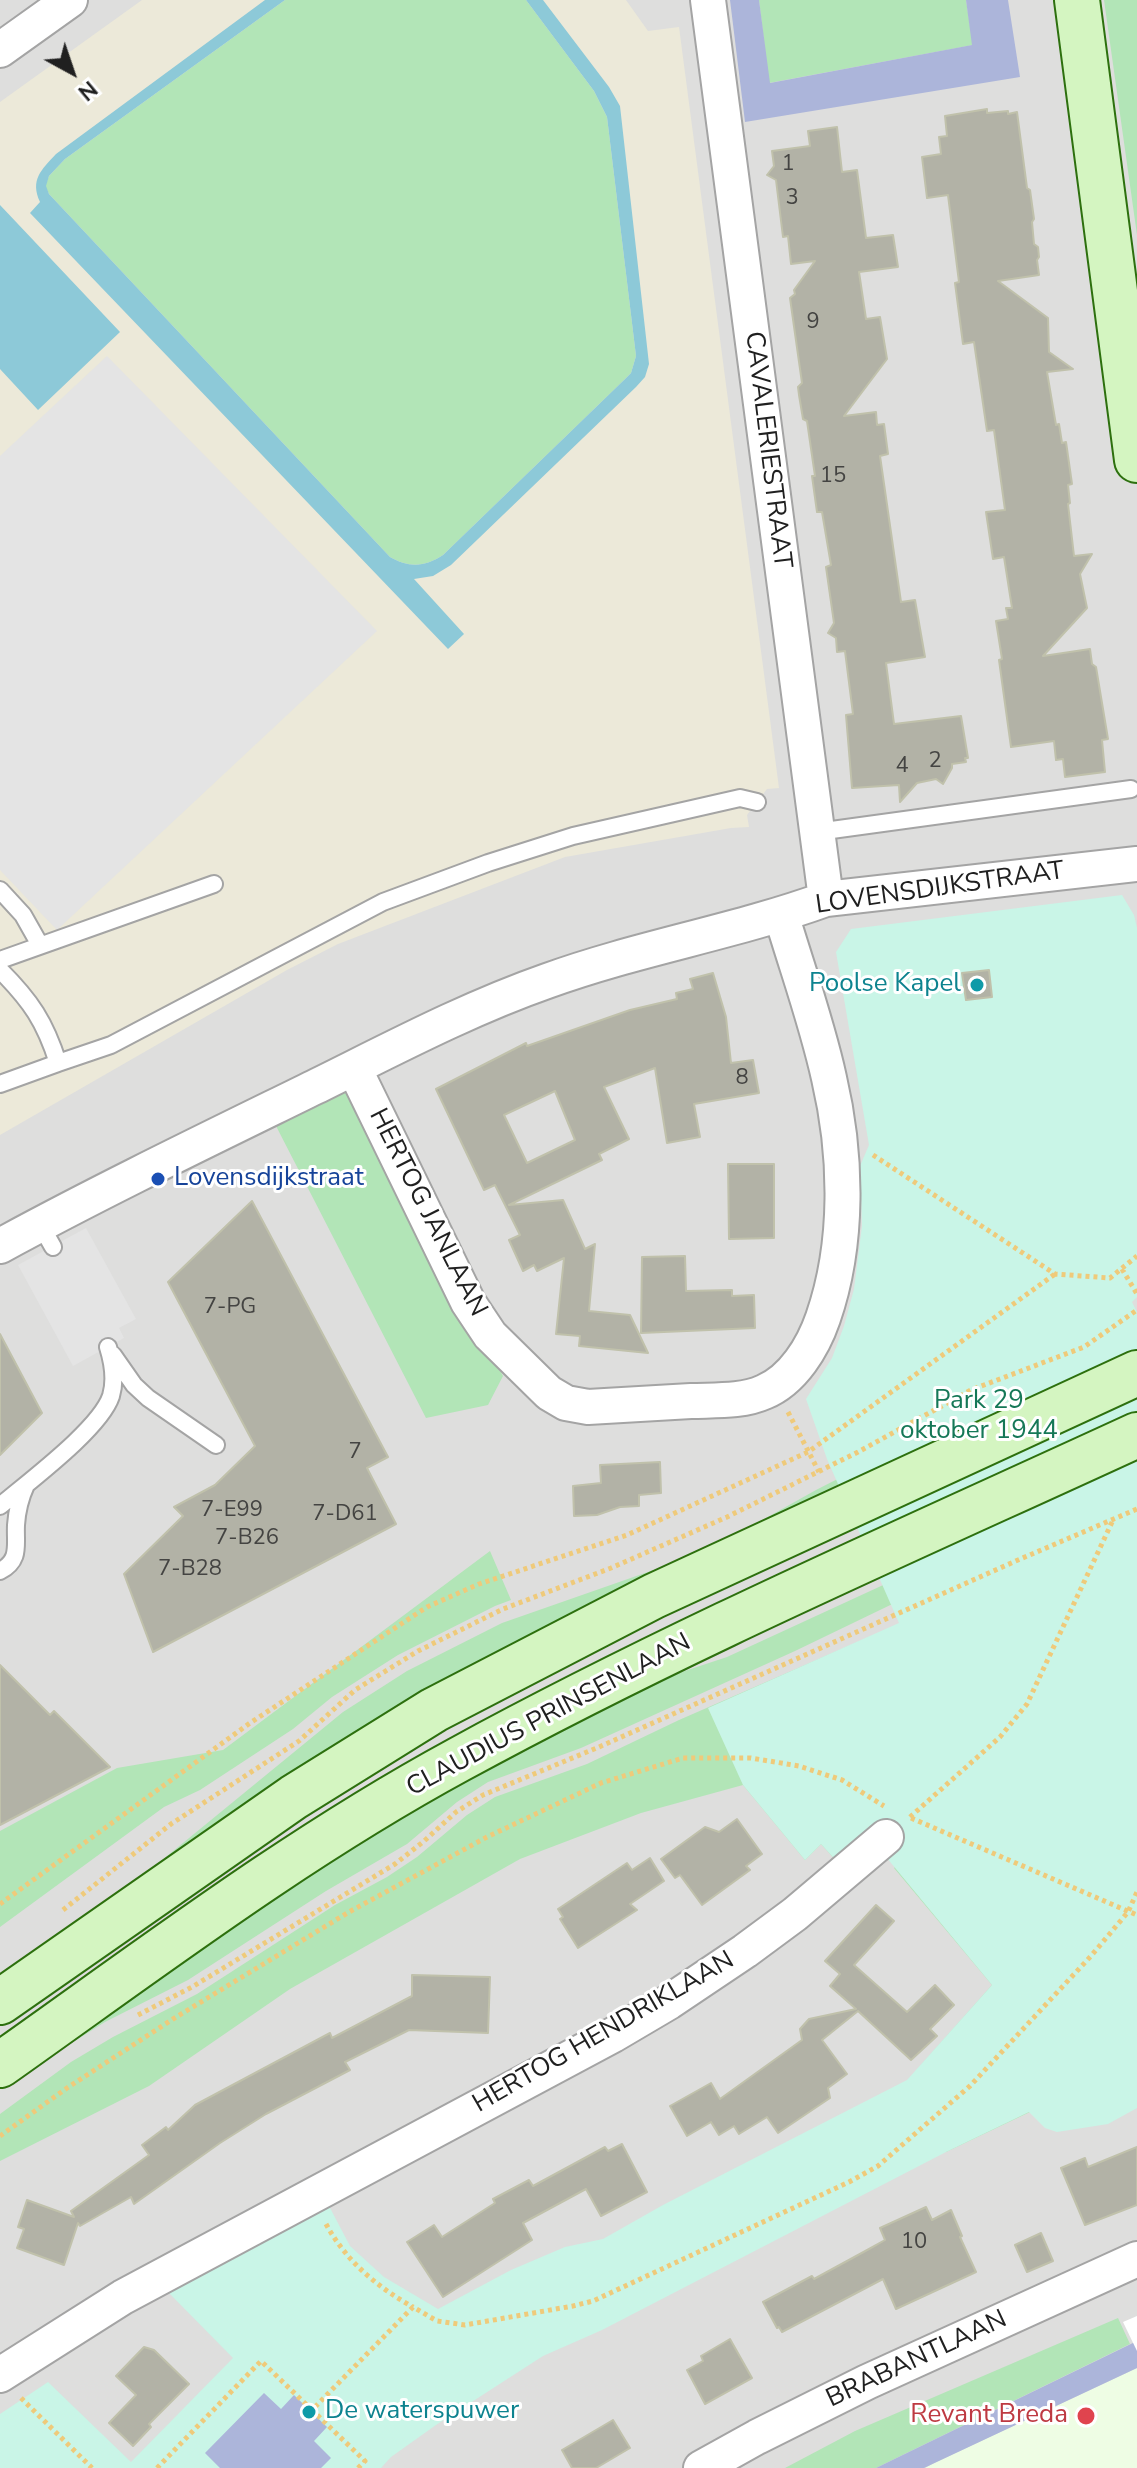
<!DOCTYPE html>
<style>
body{margin:0}
#map{position:relative;width:1137px;height:2468px;overflow:hidden;background:#eef0e8;font-family:"Nunito Sans",sans-serif}
canvas{display:block}
.north{position:absolute;left:32px;top:32px;width:80px;height:80px;-webkit-text-stroke:6px #fff;paint-order:stroke;rotate:140deg;font-size:22px;font-weight:700;line-height:32px;text-align:center;color:#202020}
.north::after{content:'';display:block;margin:auto;width:28px;height:36px;background:#202020;clip-path:polygon(50% 0,100% 100%,50% 72%,0 100%)}
</style>
<div id="map">
<canvas width="1137" height="2468"></canvas>
<div class="north">N</div>
</div>
<script>
const g = document.querySelector('canvas').getContext('2d');
g.lineJoin = 'round';
function fillPath(path, color) {
  g.fillStyle = color;
  g.fill(path, 'evenodd');
}
function trace(path, color, width, dash) {
  g.strokeStyle = color;
  g.lineWidth = width;
  g.lineCap = dash ? 'butt' : 'round';
  g.setLineDash(dash || []);
  g.stroke(path);
}
function label(font, color, halo, rows, align = 'center') {
  g.font = font + ' "Nunito Sans",sans-serif';
  g.lineWidth = 6;
  g.setLineDash([]);
  g.textBaseline = 'middle';
  g.strokeStyle = halo;
  g.fillStyle = color;
  for (const [text, x, y, turn = 0] of rows) {
    g.save();
    g.translate(x, y);
    g.rotate((+turn || 0) * Math.PI / 180);
    g.textAlign = isNaN(turn) ? turn : align;
    if (halo) g.strokeText(text, 0, 0);
    g.fillText(text, 0, 0);
    g.restore();
  }
}
fillPath(new Path2D(`
 M0,0h1137v2468h-1137z`), '#dededd');
fillPath(new Path2D(`
 M1137,2368v100h-212l9,-5z`), '#eefde4');
fillPath(new Path2D(`
 M142,0h484l22,31 31,-4 100,761 -12,1 -20,26 2,12 -18,1 -166,29 -227,87 -51,26 -287,165v-1033z`), '#ece9d9');
fillPath(new Path2D(`
 M285,0h241l68,91 13,26 29,239 -5,17 -7,7 -181,175c-18,12 -34,13 -53,2l-341,-363 -4,-8 4,-10 16,-17z
 M759,0h207l7,45 -204,38z
 M1104,0h33v235z
 M348,1089l155,287 -15,29 -62,13 -151,-294z
 M1037,1377l-920,520 226,-185 64,-41 95,-48 203,-71 111,-62z
 M1137,1468l-58,46 -284,137 -214,97 -93,34 -31,20 -50,42 -81,47 -138,89 -83,42 -43,27 -17,4 157,-114 386,-236 139,-46z
 M490,1551l21,49 -16,6 -97,49 -66,42 -39,32 -93,61 -36,17 -164,120v-96l117,-63 106,-18z
 M1025,1569l112,492 -191,91 -30,-51 5,-36 71,-80 -98,-117 42,-39 -95,37 -20,-22 -16,16 -62,-75 -102,28 -121,46 -230,130 -141,97 -149,75v-47l71,-52 42,-25 84,-43 138,-89 52,-28 30,-20 50,-42 28,-18 92,-33 92,-44z
 M1118,2318l12,26 -254,124h-91l70,-37z`), '#b2e5b7');
fillPath(new Path2D(`
 M1122,895l12,20 3,13v369l-5,5 5,10v796l-29,16 -51,8 -12,-4 -16,-16 -83,40 -344,178 -59,26 -107,69 -45,32 -10,11h-381v-54l48,-32 83,80 102,-104 -64,-65 160,-87 21,40 34,31 54,32 73,-39 54,-23 38,-8 60,-34 244,-125 85,-95 -120,-145 -31,26 -20,-22 -16,16 -62,-75 -35,-77 191,-85 -72,-164 -21,-60 26,-41 12,-32 10,-37 8,-63 -2,-60 9,-21 -33,-193 15,-23z`), '#c9f5e7');
fillPath(new Path2D(`
 M265,0h20l-220,159 -16,17 -3,10 3,8 341,363c19,11 35,10 53,-2l181,-175 7,-7 5,-17 -29,-239 -13,-26 -68,-91h17l66,87 11,19 29,258 -4,13 -9,10 -185,178 -18,11 -19,3 50,55 -16,15 -418,-436 10,-11c-10,-22 1,-32 16,-48z
 M0,205l120,127 -82,78 -38,-41z`), '#8dc9d8');
fillPath(new Path2D(`
 M107,356l270,275 -320,299 -57,-60v-414z
 M86,1228l50,91 -17,9 5,10 -51,28 -55,-101z`), '#e4e4e4');
fillPath(new Path2D(`
 M730,0h29l11,83 202,-38 -6,-45h42l12,77 -275,45z
 M1137,2341v27l-213,100h-48z
 M264,2393l17,16 13,-14 33,32 -13,14 17,17 -10,10h-101l-15,-15z`), '#acb5da');
fillPath(new Path2D(`
 M1137,2316v35l-14,-29z`), '#fff');
const building = new Path2D(`
 M987,109v4l21,-2v3l9,-2 10,76 3,2 4,29 -2,3 2,22 4,3 1,10 -2,3 2,15 -41,6 50,37 1,34 24,17 -26,3 9,53 3,-1 3,19 4,-1 6,42 -4,1 2,18 -2,1 6,52 18,-2 -12,20 7,34 -44,48 47,-7 2,15 4,3 12,72 -6,1 3,32 -40,5 -2,-18 -7,1 -2,-19 -43,6 -12,-87 3,-1 -6,-38 12,-2 -2,-11h6l-8,-51 -11,2 -7,-47 19,-2 -11,-80 -7,1 -13,-89 -11,2 -8,-61 4,-1 -11,-87 -21,3 -5,-41 19,-3 -2,-17 8,-1 -2,-20z
 M837,127l5,45 15,-2 9,68 27,-3 5,32 -39,5 7,47 14,-2 7,42 -43,57 32,-4 1,13 7,-1 4,30 -8,2 21,146 14,-2 10,57 -39,6 8,61 67,-8 7,42h-3l1,4 -14,2v4l-9,16 -7,-5 -19,4 -17,19 -1,-17 -47,3 -6,-73 7,-1 -8,-63 -8,1 -1,-14 -8,-5 6,-10 -8,-56 5,-2 -9,-53h-5l-5,-36h3l-8,-55 -4,-2 -4,-24 -1,-8 4,-4 -12,-85 5,-4 -1,-4 21,-29 -24,3 -3,-28 -5,1 -7,-57 -9,-5 7,-9 -2,-15 38,-5 -2,-15z
 M989,970l3,27 -26,3 -4,-27z
 M713,973l13,44 5,46 22,-3 6,33 -65,11 6,33 -33,6 -12,-75 -51,19 25,52 -30,15 3,6 -93,45 54,-5 22,49 10,-5 -6,67 41,4 18,38 -69,-7 1,-10 -24,-2 8,-76 -27,13 -3,-6 -11,6 -14,-31 11,-5 -25,-50 -11,5 -48,-101 90,-46 1,3 103,-36 47,-11 -1,-6 17,-4 -3,-10zM555,1091l20,49 -48,23 -23,-48z
 M728,1164h46v74l-45,1z
 M252,1201l136,256 -21,11 29,56 -243,128 -29,-78 59,-58 -9,-9 41,-22 40,-39 -87,-164z
 M685,1256l1,35 46,-1v6l22,-1 1,33 -114,5 1,-76z
 M0,1334l42,79 -42,42z
 M660,1462l1,31 -22,2v11l-19,1 -23,8 -23,1 -1,-30 28,-3 -1,-18z
 M0,1665l50,50 4,-4 56,56 -110,58z
 M737,1819l25,35 -16,12 4,4 -48,35 -22,-30 -5,3 -14,-19 44,-32 14,5z
 M650,1858l14,23 -34,23 7,6 -59,38 -18,-29 3,-2 -5,-8 69,-46 5,7z
 M876,1905l18,16 -40,44 53,47 28,-27 19,20 -24,24 7,7 -26,24 -53,-49 -36,29 25,34 -19,14 2,10 -52,35 -11,-16 -28,17 -5,-8 -15,9 -8,-13 -24,14 -17,-30 41,-23 9,16 82,-59 -2,-11 9,-10 47,-10 -26,-23 10,-12 -15,-13z
 M412,1975l78,2 -2,56 -79,-3 -64,32 5,8 -84,44 -46,29 -86,61 -3,-7 -51,29 -2,-3 -14,42 -47,-17 7,-19 -6,-2 9,-27 47,17 -3,-6 78,-56 -7,-10 24,-18 2,3 27,-25 135,-72 2,5 80,-42z
 M622,2144l25,48 -46,24 -15,-27 -63,34 9,17 -89,57 -36,-55 27,-17 8,12 53,-34 -2,-4 36,-19 4,6 72,-39 3,4z
 M1137,2147v58l-52,20 -24,-57 24,-10 3,9z
 M926,2207l6,13 19,-10 11,26 -2,1 16,35 -80,37 -13,-30 -101,53 -3,-5 -2,1 -14,-26 49,-26 2,3 55,-30 16,-9 -5,-12z
 M1041,2233l12,28 -26,11 -12,-27z
 M730,2339l22,39 -47,26 -18,-34 16,-9 -2,-5z
 M144,2347l10,3 35,34 -40,40 2,3 -18,19 -24,-23 27,-28 -20,-19z
 M613,2420l17,28 -34,20h-24l-10,-18z`);
fillPath(building, '#b2b2a6');
trace(building, '#c0c1ab', 2);
const lane = new Path2D(`
 M817,832l314,-43
 M0,890l23,25 17,30
 M0,960l214,-76
 M0,970c31,31 45,52 58,93l-58,21
 M58,1063l53,-18 272,-143 105,-39 85,-27 167,-38 17,4
 M40,1224l13,23
 M113,1355l21,30 14,13 68,47
 M0,1506c28,-24 100,-77 111,-110 5,-17 2,-33 -3,-49
 M0,1571c21,-11 15,-26 16,-46 1,-15 4,-27 10,-40`);
const street = new Path2D(`
 M708,0l118,899
 M0,50l70,-50
 M354,1068l114,234 22,33 59,58 17,10 22,4c35,-2 69,-4 103,-6 24,-1 51,1 73,-9 29,-12 49,-45 59,-74 26,-75 24,-163 6,-240 -12,-55 -32,-110 -48,-164
 M0,1246c103,-56 209,-107 315,-159 75,-37 152,-78 232,-106 91,-33 188,-49 279,-82l311,-35
 M0,2375l123,-78 490,-262 56,-33 76,-51 50,-37 91,-77
 M701,2468l56,-31 110,-55 270,-123`);
const secondary = new Path2D(`
 M1077,0l60,460
 M0,2002l294,-205 140,-87 220,-114 483,-223
 M0,2065c150,-106 296,-217 458,-305 220,-120 451,-220 679,-325`);
trace(lane, '#a4a4a4', 20);
trace(street, '#a4a4a4', 38);
trace(secondary, '#2d700e', 48);
trace(new Path2D(`
 M873,1155l182,119 55,4 27,-22
 M1122,1269l15,25
 M788,1412l31,60
 M910,1817l90,-80 27,-33 86,-184
 M911,1818l226,97
 M0,1904l250,-181 177,-116 52,-23 148,-49 181,-83 247,-178
 M63,1910l108,-86 128,-83 56,-51 63,-39 85,-42 108,-41 116,-51 131,-65 113,-62 113,-43 53,-37
 M138,2015l54,-28 203,-123 28,-22 33,-30 27,-17 116,-48 419,-187 119,-51
 M0,2136l67,-48 106,-69 176,-107 138,-75 114,-54 82,-25h68l48,8 43,14 42,26
 M326,2224c20,37 51,63 87,83
 M21,2398l71,70
 M157,2468l104,-107 51,49
 M358,2468l7,-7 -53,-51 101,-103 24,14 28,4 108,-19 20,-5 256,-119 29,-16 92,-80 121,-130 37,-44 9,-20`), '#efca7a', 5, [4, 4]);
trace(lane, '#fff', 16);
trace(street, '#fff', 34);
trace(secondary, '#d4f5c1', 44);
for (const [x, y, r, color] of [
 [977,985,8,"#0f9aa8"],
 [158,1179,8,"#1a4fb4"],
 [309,2412,8,"#0f9aa8"],
 [1086,2416,10,"#e0444e"]
]) {
  const dot = new Path2D();
  dot.arc(x, y, r, 0, 2 * Math.PI);
  g.fillStyle = color;
  g.fill(dot);
  trace(dot, '#fff', 3);
}
label('22px', '#444442', null, [
 ["1",788,165],
 ["3",792,199],
 ["9",813,323],
 ["15",833,477],
 ["2",935,762],
 ["4",902,767],
 ["8",742,1079],
 ["7-PG",230,1308],
 ["7",355,1453],
 ["7-E99",232,1511],
 ["7-D61",345,1515],
 ["7-B26",247,1539],
 ["7-B28",190,1570],
 ["10",914,2243]
]);
label('26px', '#202020', '#fff', [
 ["CAVALERIESTRAAT",767,450,83],
 ["LOVENSDIJKSTRAAT",940,889,-8],
 ["HERTOG JANLAAN",427,1213,63],
 ["CLAUDIUS PRINSENLAAN",549,1716,-28],
 ["HERTOG HENDRIKLAAN",604,2033,-30],
 ["BRABANTLAAN",917,2360,-25]
]);
label('26px', '#0d838f', '#fff', [
 ["Poolse Kapel",961,985],
 ["De waterspuwer",325,2412,"left"]
], 'right');
label('26px', '#164399', '#fff', [
 ["Lovensdijkstraat",174,1179]
], 'left');
label('26px', '#157857', '#fff', [
 ["Park 29",979,1402],
 ["oktober 1944",979,1432]
]);
label('26px', '#be3a42', '#fff', [
 ["Revant Breda",1068,2416]
], 'right');
</script>
